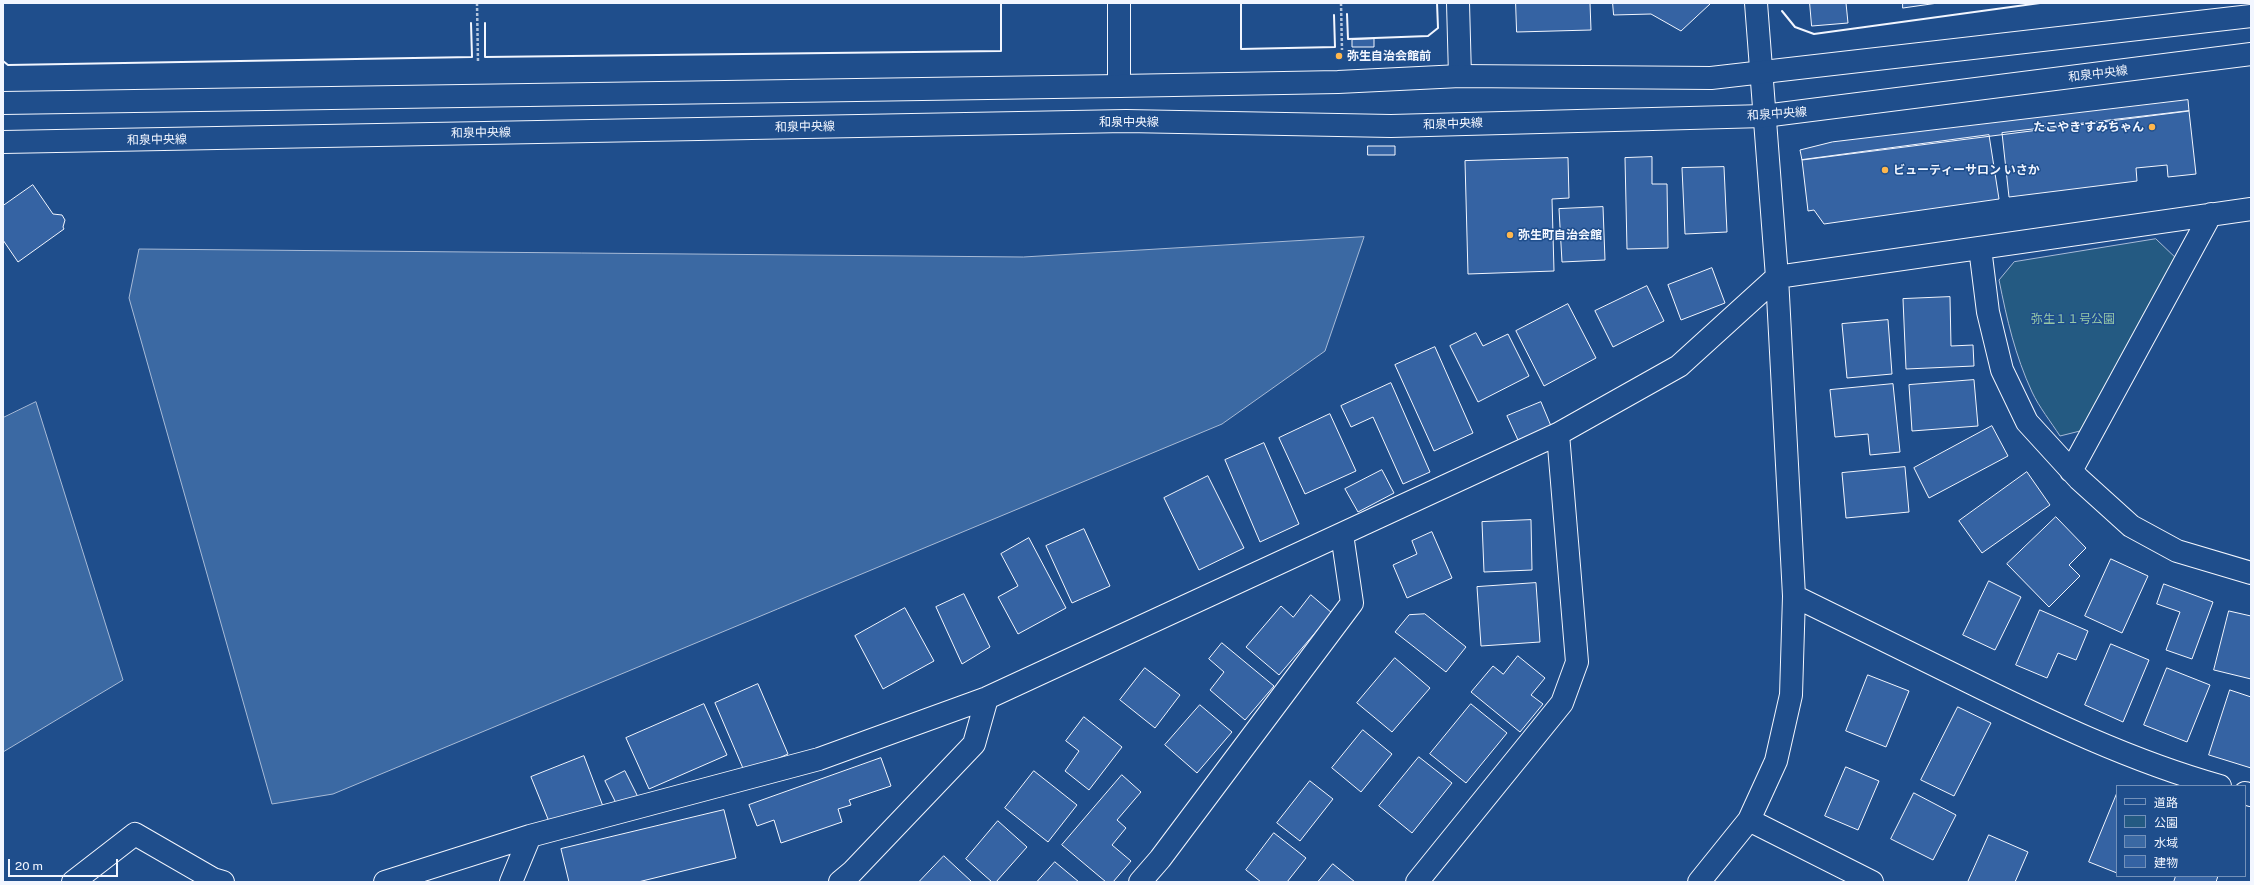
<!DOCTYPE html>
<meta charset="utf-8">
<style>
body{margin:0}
#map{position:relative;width:2254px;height:885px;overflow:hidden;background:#1f4e8c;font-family:"Public Sans","Noto Sans JP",sans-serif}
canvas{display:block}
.frame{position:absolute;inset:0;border:4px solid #f2f6ff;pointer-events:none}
.legend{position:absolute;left:2116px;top:785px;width:130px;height:92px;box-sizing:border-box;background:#1f4e8c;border:1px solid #7391ba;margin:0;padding:5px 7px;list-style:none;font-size:12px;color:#f2f6ff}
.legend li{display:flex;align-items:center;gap:8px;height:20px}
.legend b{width:20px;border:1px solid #7391ba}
.scale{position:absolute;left:8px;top:859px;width:110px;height:18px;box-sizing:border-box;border:2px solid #f2f6ff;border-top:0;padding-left:5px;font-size:12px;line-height:14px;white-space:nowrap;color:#f2f6ff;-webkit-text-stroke:3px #1f4e8c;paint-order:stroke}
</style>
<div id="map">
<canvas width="2254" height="885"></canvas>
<div class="frame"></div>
<ul class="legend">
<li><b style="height:5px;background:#1f4e8c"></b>道路</li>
<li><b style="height:11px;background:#245a82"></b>公園</li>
<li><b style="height:11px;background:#3b69a3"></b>水域</li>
<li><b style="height:11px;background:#3563a3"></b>建物</li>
</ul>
<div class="scale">20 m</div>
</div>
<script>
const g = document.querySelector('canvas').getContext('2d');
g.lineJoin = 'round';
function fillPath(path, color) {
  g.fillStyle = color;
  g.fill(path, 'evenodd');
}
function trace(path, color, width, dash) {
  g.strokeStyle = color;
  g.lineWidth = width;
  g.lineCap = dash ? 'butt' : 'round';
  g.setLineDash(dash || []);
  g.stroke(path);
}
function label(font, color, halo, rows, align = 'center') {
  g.font = font + ' "Public Sans","Noto Sans JP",sans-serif';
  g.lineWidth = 3;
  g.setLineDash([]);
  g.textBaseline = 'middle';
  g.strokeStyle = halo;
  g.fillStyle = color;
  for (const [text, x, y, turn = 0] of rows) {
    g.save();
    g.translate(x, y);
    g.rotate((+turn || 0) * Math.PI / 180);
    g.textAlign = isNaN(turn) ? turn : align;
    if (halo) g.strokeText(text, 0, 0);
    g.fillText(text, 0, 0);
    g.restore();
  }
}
const green = new Path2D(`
 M2156,239l23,22 -91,168 -28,7c-9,-14 -21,-29 -28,-44 -17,-37 -25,-72 -33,-112l15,-18z`);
fillPath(green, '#245a82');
trace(green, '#a8bbd7', 1);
const water = new Path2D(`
 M1364,237l-39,114 -103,73 -889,370 -61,10 -143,-506 10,-49 884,8z
 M36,402l87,278 -120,72v-334z`);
fillPath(water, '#3b69a3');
trace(water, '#a8bbd7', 1);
const building = new Path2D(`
 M1516,3h74l1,27 -74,2z
 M1613,3h97v1l-29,27 -30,-17 -37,1z
 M1810,3h36l2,20 -36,3z
 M1903,3h35l-35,5z
 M1374,39v8h-22v-7z
 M2188,100l1,11 -387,49 -2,-10 32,-8z
 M2189,111l7,63 -28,3 -1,-12 -31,3 1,13 -128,16 -7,-64z
 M1989,135l10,64 -175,25 -10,-14 -6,1 -6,-51z
 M1368,146h27v9h-27z
 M1652,157v27h15l1,64 -41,1 -2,-91z
 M1568,158l1,40 -17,1 2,72 -86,3 -3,-113z
 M1724,167l3,65 -42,2 -3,-66z
 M33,185l20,29 9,1 3,5 -2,7 1,2 -46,33 -15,-22v-34z
 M1603,207l2,53 -43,2 -3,-53z
 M1712,268l13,35 -44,17 -13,-35z
 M1647,286l17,35 -51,26 -18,-36z
 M1950,297l1,49 22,-1 1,21 -68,3 -3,-70z
 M1568,304l28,54 -52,28 -28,-55z
 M1888,320l4,54 -45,4 -5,-54z
 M1476,333l7,13 25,-12 21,42 -51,26 -28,-56z
 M1435,347l38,86 -39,18 -39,-86z
 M1974,380l4,46 -66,5 -3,-46z
 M1391,383l39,89 -27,12 -30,-67 -22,10 -10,-21z
 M1893,384l7,68 -30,3 -2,-21 -33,3 -5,-47z
 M1541,402l10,24 -33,14 -11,-24z
 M1330,414l26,57 -51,23 -26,-56z
 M1992,426l16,30 -79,42 -15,-30z
 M1264,443l35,81 -39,18 -35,-82z
 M1905,467l4,45 -63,6 -4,-45z
 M1382,470l12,23 -36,19 -13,-23z
 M2027,472l23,33 -68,48 -23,-32z
 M1208,476l36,72 -45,22 -35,-72z
 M2056,517l30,31 -17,17 11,11 -31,31 -42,-43z
 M1531,520l1,50 -48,2 -2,-50z
 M1084,529l26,57 -38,17 -26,-57z
 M1432,532l20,46 -45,20 -14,-33 24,-11 -5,-13z
 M1029,538l37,70 -48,26 -20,-37 20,-11 -17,-32z
 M2111,559l37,17 -26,57 -37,-17z
 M1989,581l32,16 -26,53 -32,-15z
 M1536,583l4,59 -59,4 -4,-59z
 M2164,584l49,18 -21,57 -26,-9 14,-38 -23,-8z
 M964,594l26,53 -28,17 -26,-57z
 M1311,595l21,18 -53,62 -33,-28 35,-41 12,11z
 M905,608l29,53 -51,28 -28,-53z
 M2040,610l48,21 -12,29 -18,-7 -11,25 -31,-13z
 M2229,611l22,5v63l-37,-9z
 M1425,614l41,33 -20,25 -51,-40 14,-17z
 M1222,643l52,43 -29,34 -35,-30 14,-18 -15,-13z
 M2111,644l38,16 -26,62 -38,-17z
 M1518,656l27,22 -14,17 12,9 -23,28 -49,-40 22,-26 10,8z
 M1395,658l35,30 -38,44 -35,-29z
 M1145,668l35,27 -25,33 -35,-28z
 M2167,668l43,17 -23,57 -43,-17z
 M1868,675l41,16 -23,56 -40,-16z
 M758,684l30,70 -43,19 -30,-70z
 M2230,690l21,7v71l-42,-13z
 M704,704l23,51 -78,34 -23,-51z
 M1471,704l36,29 -41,50 -36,-29z
 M1200,705l32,27 -35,41 -32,-28z
 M1958,707l33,16 -37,73 -33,-16z
 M1084,717l38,30 -33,43 -24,-19 14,-20 -13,-10z
 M1363,730l29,24 -31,38 -29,-24z
 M584,756l20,53 -52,20 -21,-52z
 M1419,757l33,26 -40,50 -33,-27z
 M881,758l10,28 -42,14 2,5 -13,4 4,13 -61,21 -7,-23 -17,6 -8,-21z
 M1846,767l33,14 -21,49 -33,-14z
 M625,771l13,26 -20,10 -13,-26z
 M1034,771l43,34 -29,37 -43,-34z
 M1122,775l19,17 -24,28 9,8 -14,17 19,16 -18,21h-7l-44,-37z
 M1310,781l23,18 -33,42 -23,-18z
 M1914,793l42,22 -23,45 -42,-21z
 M2117,793v80l-28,-11z
 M724,810l12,48 -98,24h-69l-8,-33z
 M998,821l29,26 -31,35h-4l-26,-23z
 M1274,833l32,25 -19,24h-26l-15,-12z
 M1989,835l39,17 -13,30h-47z
 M944,856l28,26h-53z
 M1055,862l24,20h-42z
 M1333,864l22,18h-37z
 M2176,876h42l-2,6h-42z`);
fillPath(building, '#3563a3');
trace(building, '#f2f6ff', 1);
const minor = new Path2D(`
 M1458,3l2,73
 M1119,86v-83
 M1980,248l8,64 14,58 25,52 52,57 52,47 46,25 74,22
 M2071,471l140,-257
 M1794,596c57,28 114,56 171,84 83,41 166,81 255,106
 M2245,793l6,2
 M1749,820l123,62
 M73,882l62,-48 78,45 10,3
 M385,882l145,-46
 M511,882l19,-46 289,-77 168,-61 571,-264
 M840,882l12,-10 122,-128 13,-46
 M1140,882l20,-23 192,-256 -10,-69
 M1417,882l145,-179 15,-41 -19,-228 121,-68 98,-89 474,-68
 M1699,882l50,-62 27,-59 15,-66 3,-99 -17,-319 -21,-274`);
const tertiary = new Path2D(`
 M3,103l1116,-17 219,-4 122,-6 251,2 540,-62
 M3,142l1123,-21 265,5 373,-10 487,-62`);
trace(minor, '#f2f6ff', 24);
trace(tertiary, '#f2f6ff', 24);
trace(new Path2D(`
 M477,3l1,59
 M1341,3l1,47`), '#b3c4dc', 2.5, [3, 2]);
trace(minor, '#1f4e8c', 22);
trace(tertiary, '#1f4e8c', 22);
trace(new Path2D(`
 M1241,3v46l94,-2 -1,-32
 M1782,11l13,16 19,7 226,-31
 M1347,14l1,25 80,-3 10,-8 -1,-25
 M485,23v34l516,-6v-48
 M3,61l5,4 464,-8 -1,-34`), '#f2f6ff', 2);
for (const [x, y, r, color] of [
 [1339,56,4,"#ffb74d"],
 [2152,127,4,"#ffb74d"],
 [1885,170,4,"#ffb74d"],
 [1510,235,4,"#ffb74d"]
]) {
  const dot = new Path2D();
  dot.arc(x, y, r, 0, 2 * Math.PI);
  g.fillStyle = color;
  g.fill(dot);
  trace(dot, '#1f4e8c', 1.5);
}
label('bold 12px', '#f2f6ff', '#1f4e8c', [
 ["弥生自治会館前",1347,56],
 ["たこやき すみちゃん",2144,127,"right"],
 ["ビューティーサロン いさか",1893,170],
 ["弥生町自治会館",1518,235]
], 'left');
label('12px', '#f2f6ff', '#1f4e8c', [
 ["和泉中央線",2098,74,-7],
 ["和泉中央線",1777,114,-4],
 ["和泉中央線",1129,122],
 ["和泉中央線",1453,124,-2],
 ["和泉中央線",805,127,-1],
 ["和泉中央線",481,133,-1],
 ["和泉中央線",157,140,-1]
]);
label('12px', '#97c8a6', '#1f4e8c', [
 ["弥生１１号公園",2073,319]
]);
</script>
